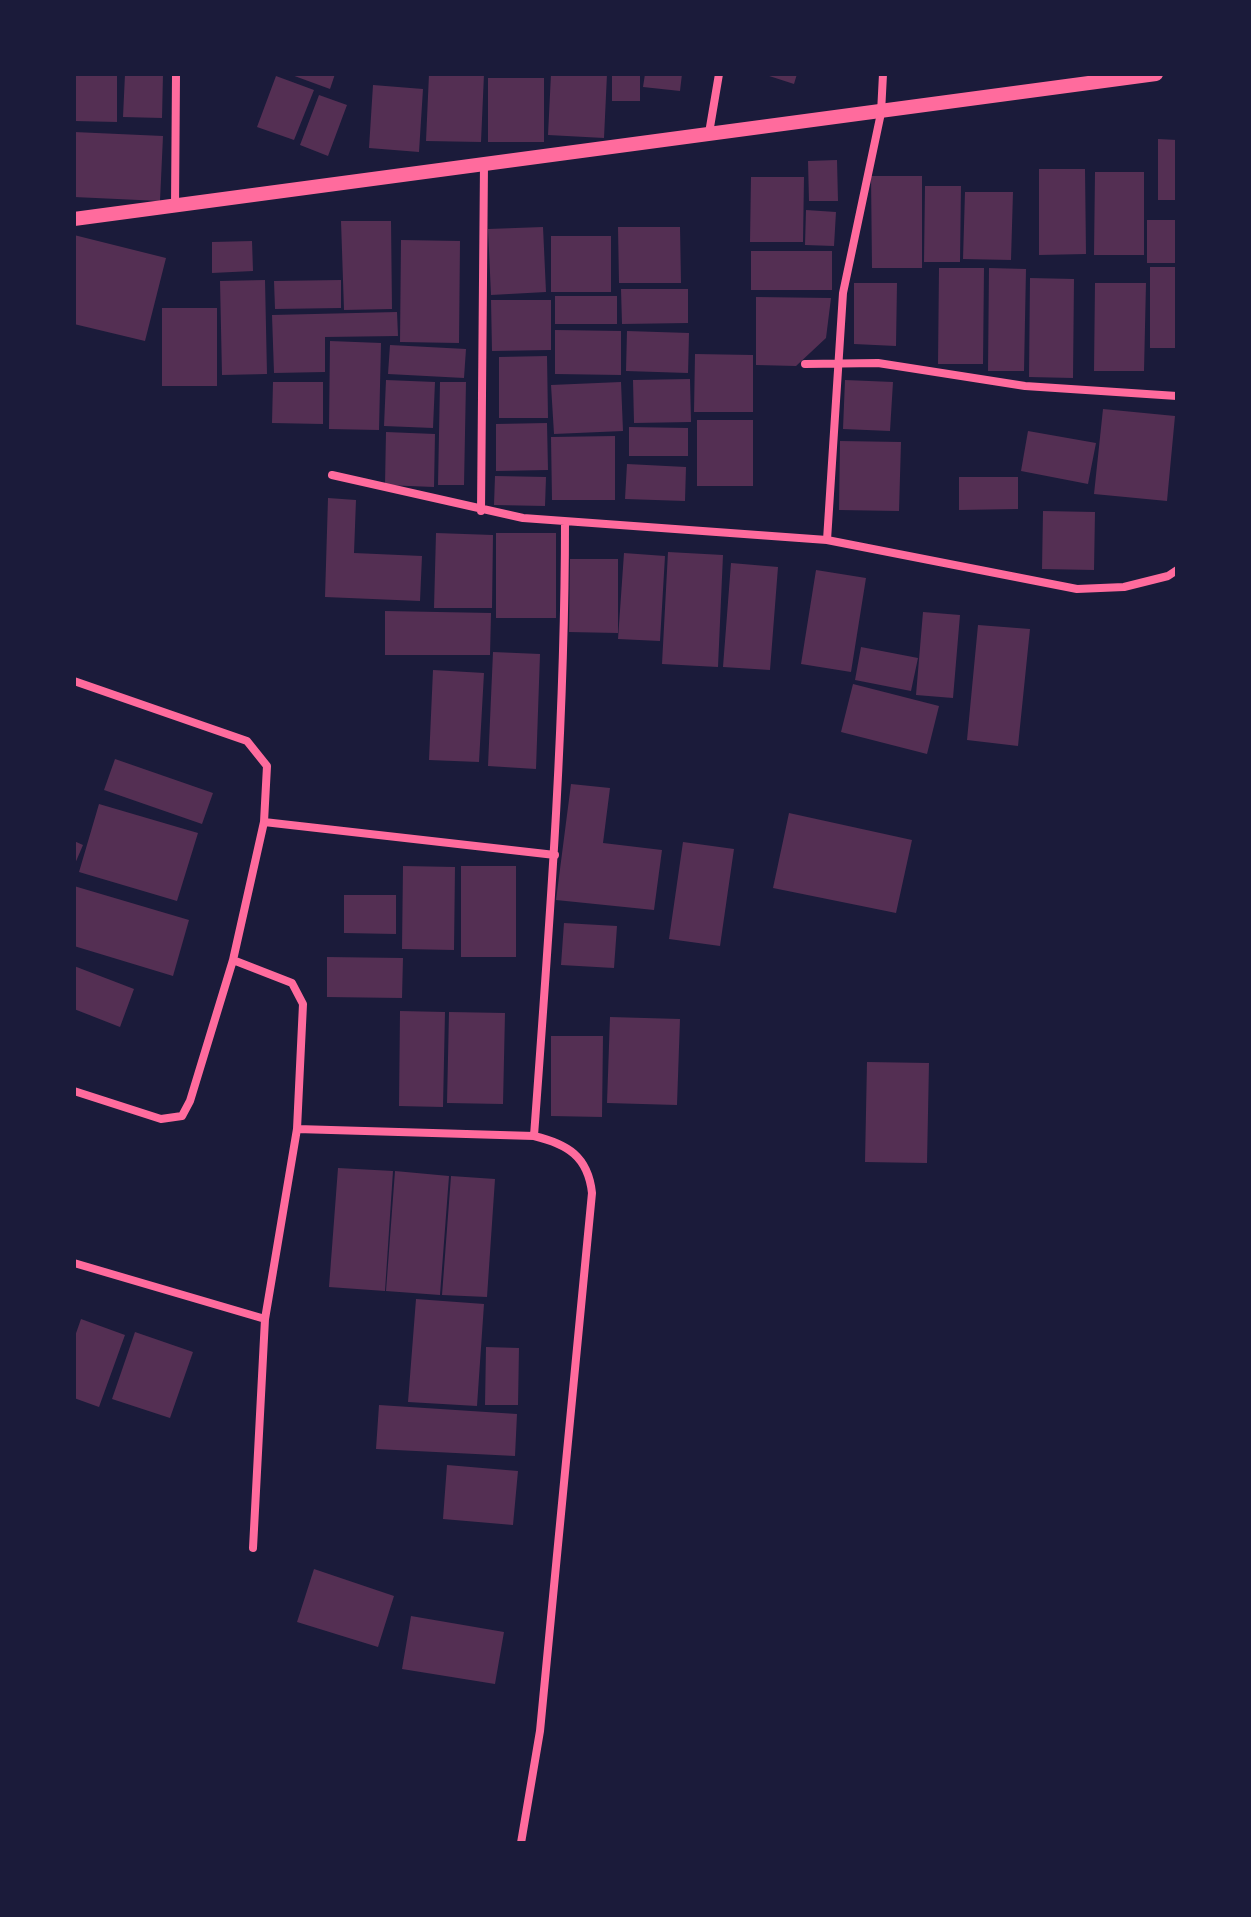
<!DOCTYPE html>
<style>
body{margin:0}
#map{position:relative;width:1251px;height:1917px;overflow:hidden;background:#1b1b3a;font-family:"Space Grotesk",sans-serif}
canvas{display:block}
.frame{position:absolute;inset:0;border:76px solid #1b1b3a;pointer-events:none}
</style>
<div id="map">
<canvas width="1251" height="1917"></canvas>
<div class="frame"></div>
</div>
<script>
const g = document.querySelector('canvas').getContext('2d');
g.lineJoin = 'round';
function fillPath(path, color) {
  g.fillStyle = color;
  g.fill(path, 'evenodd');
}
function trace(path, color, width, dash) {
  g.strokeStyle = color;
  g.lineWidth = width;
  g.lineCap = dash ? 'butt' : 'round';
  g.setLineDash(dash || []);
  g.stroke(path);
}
fillPath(new Path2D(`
 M74,74h43v48l-43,-1z
 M125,74h38l-1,44 -39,-1z
 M289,74h46l-5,15z
 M429,74h55l-3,68 -55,-1z
 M551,74h56l-3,64 -56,-3z
 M612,74h28v27h-28z
 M645,74h37l-2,17 -37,-4z
 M763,74h34l-3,10z
 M276,76l38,14 -20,50 -37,-13z
 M488,78h56v64h-56z
 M373,85l50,4 -4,63 -50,-4z
 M319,95l28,10 -19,51 -28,-11z
 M74,132l89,4 -3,65 -86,-4z
 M1158,139l19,1v60h-19z
 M837,160l1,41h-29l-1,-40z
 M1039,169h46l1,85 -47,1z
 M1095,172h49v83h-50z
 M871,176h51v92h-50z
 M751,177h53l-1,65h-53z
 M925,186h36l-1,76h-36z
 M965,192h48l-2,68 -48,-1z
 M806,210l30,2 -2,34 -29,-1z
 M1147,220h30v43h-30z
 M341,221h50l1,88 -48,1z
 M543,227l3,65 -55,3 -3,-66z
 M618,227h62l1,56h-62z
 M74,235l92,23 -21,83 -71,-17z
 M551,236h60v56h-60z
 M401,240l59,1 -1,102 -59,-1z
 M252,241l1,30 -41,2v-31z
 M751,251h81v39h-81z
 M1150,267h27v81h-27z
 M939,268h45l-1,96h-45z
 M989,268l37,1 -2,102h-36z
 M1030,278l44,1 -1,99 -44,-1z
 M265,280l2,94 -45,1 -2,-94z
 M341,280v28l-66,1 -1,-28z
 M854,283h43l-1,63 -42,-2z
 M1095,283h51l-2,88h-50z
 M621,289h67v34l-66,1z
 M555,296h62v28h-62z
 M756,297l75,1 -5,40 -30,28 -40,-1z
 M491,300h60v50l-59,1z
 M162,308h55v78h-55z
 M397,312l1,24 -73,1v35l-51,1 -2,-58z
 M555,330l66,1v44l-66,-1z
 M627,331l62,2 -1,40 -62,-2z
 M330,341l51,2 -2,87 -50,-1z
 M390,345l76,4 -2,29 -76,-4z
 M695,354l58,1v57h-59z
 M547,356l1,62h-49v-61z
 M690,379l1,43 -57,1 -1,-43z
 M386,380l49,2 -2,46 -49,-2z
 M845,380l48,2 -3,49 -47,-2z
 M273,382h50v42l-51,-1z
 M440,382h26l-2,103h-26z
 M621,382l2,49 -69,3 -3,-49z
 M1103,409l72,7 -8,85 -73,-7z
 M697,420h56v66h-56z
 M547,423l1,47 -52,1v-47z
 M629,427l59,1v28h-59z
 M1028,431l68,12 -8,41 -67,-13z
 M386,432l49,2 -1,53 -49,-2z
 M615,436v64h-63l-1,-63z
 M840,441l61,1 -2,69 -60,-1z
 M627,464l59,3 -1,34 -60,-2z
 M495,476l51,1 -1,29 -51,-1z
 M959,477h59v32l-59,1z
 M328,498l28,2 -2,53 68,3 -2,45 -95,-4z
 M1043,511l52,1 -1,58 -52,-1z
 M436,533l57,2 -1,73h-58z
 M496,533h60v85h-60z
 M668,552l55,3 -5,112 -56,-3z
 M624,553l41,3 -5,85 -42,-2z
 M570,559h48v74l-49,-1z
 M731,563l47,4 -8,103 -47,-3z
 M816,570l50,8 -15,94 -50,-8z
 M385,611l106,2 -1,42h-105z
 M923,612l37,3 -7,83 -37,-3z
 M978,625l52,4 -12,117 -51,-6z
 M861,647l57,11 -7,33 -56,-11z
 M493,652l47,2 -4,115 -48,-3z
 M433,670l51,3 -5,89 -50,-2z
 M853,684l86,22 -12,48 -86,-22z
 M115,759l98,34 -11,31 -98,-34z
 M571,784l39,4 -7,55 59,7 -8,60 -98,-10z
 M99,804l99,29 -21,68 -98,-29z
 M789,813l123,27 -16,73 -123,-25z
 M74,841l9,4 -9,21z
 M683,842l51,7 -14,97 -51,-7z
 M403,866l52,1 -1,83 -52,-1z
 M461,866h55v91h-55z
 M74,886l115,34 -16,56 -99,-30z
 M344,895h52v39l-52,-1z
 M564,923l53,3 -3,42 -53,-3z
 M327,957l76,1 -1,40 -75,-1z
 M74,966l60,23 -14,38 -46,-18z
 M400,1011l45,1 -2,95 -44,-1z
 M449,1012l56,1 -2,91 -56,-1z
 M610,1017l70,2 -3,86 -70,-2z
 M551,1036h52l-1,81 -51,-1z
 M867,1062l62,1 -2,100 -62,-1z
 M338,1168l55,3 -8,120 -56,-4z
 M395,1171l54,5 -9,119 -54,-4z
 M451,1176l44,3 -8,118 -45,-2z
 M416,1299l68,5 -7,102 -69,-4z
 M81,1319l44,16 -26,72 -25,-9v-59z
 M135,1332l58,20 -23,66 -58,-19z
 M486,1347l33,1 -1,57h-33z
 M379,1405l138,9 -2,42 -139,-7z
 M447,1465l71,6 -5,54 -70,-6z
 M314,1569l80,27 -16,51 -81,-25z
 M411,1616l93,16 -9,52 -93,-15z`), '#542f53');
trace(new Path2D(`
 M709,133l10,-59
 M175,206l1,-131
 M805,364l73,-1 147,23 152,10
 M332,475l191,43 304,22 250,49 47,-2 44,-11 9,-6
 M481,511l3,-347
 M827,540l16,-247 38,-180 2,-39
 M74,681l173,60 20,25 -3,56 -31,138 59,23 11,21 -6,125 -32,190 -12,229
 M264,822l291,33
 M74,1091l87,28 21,-3 8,-15 43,-141
 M297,1129l237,7c33,8 54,20 58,57l-52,538 -19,112
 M534,1136c15,-205 31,-409 31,-614
 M74,1263l191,56`), '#ff6b9d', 8);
trace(new Path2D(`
 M74,219l1082,-145`), '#ff6b9d', 14);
</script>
